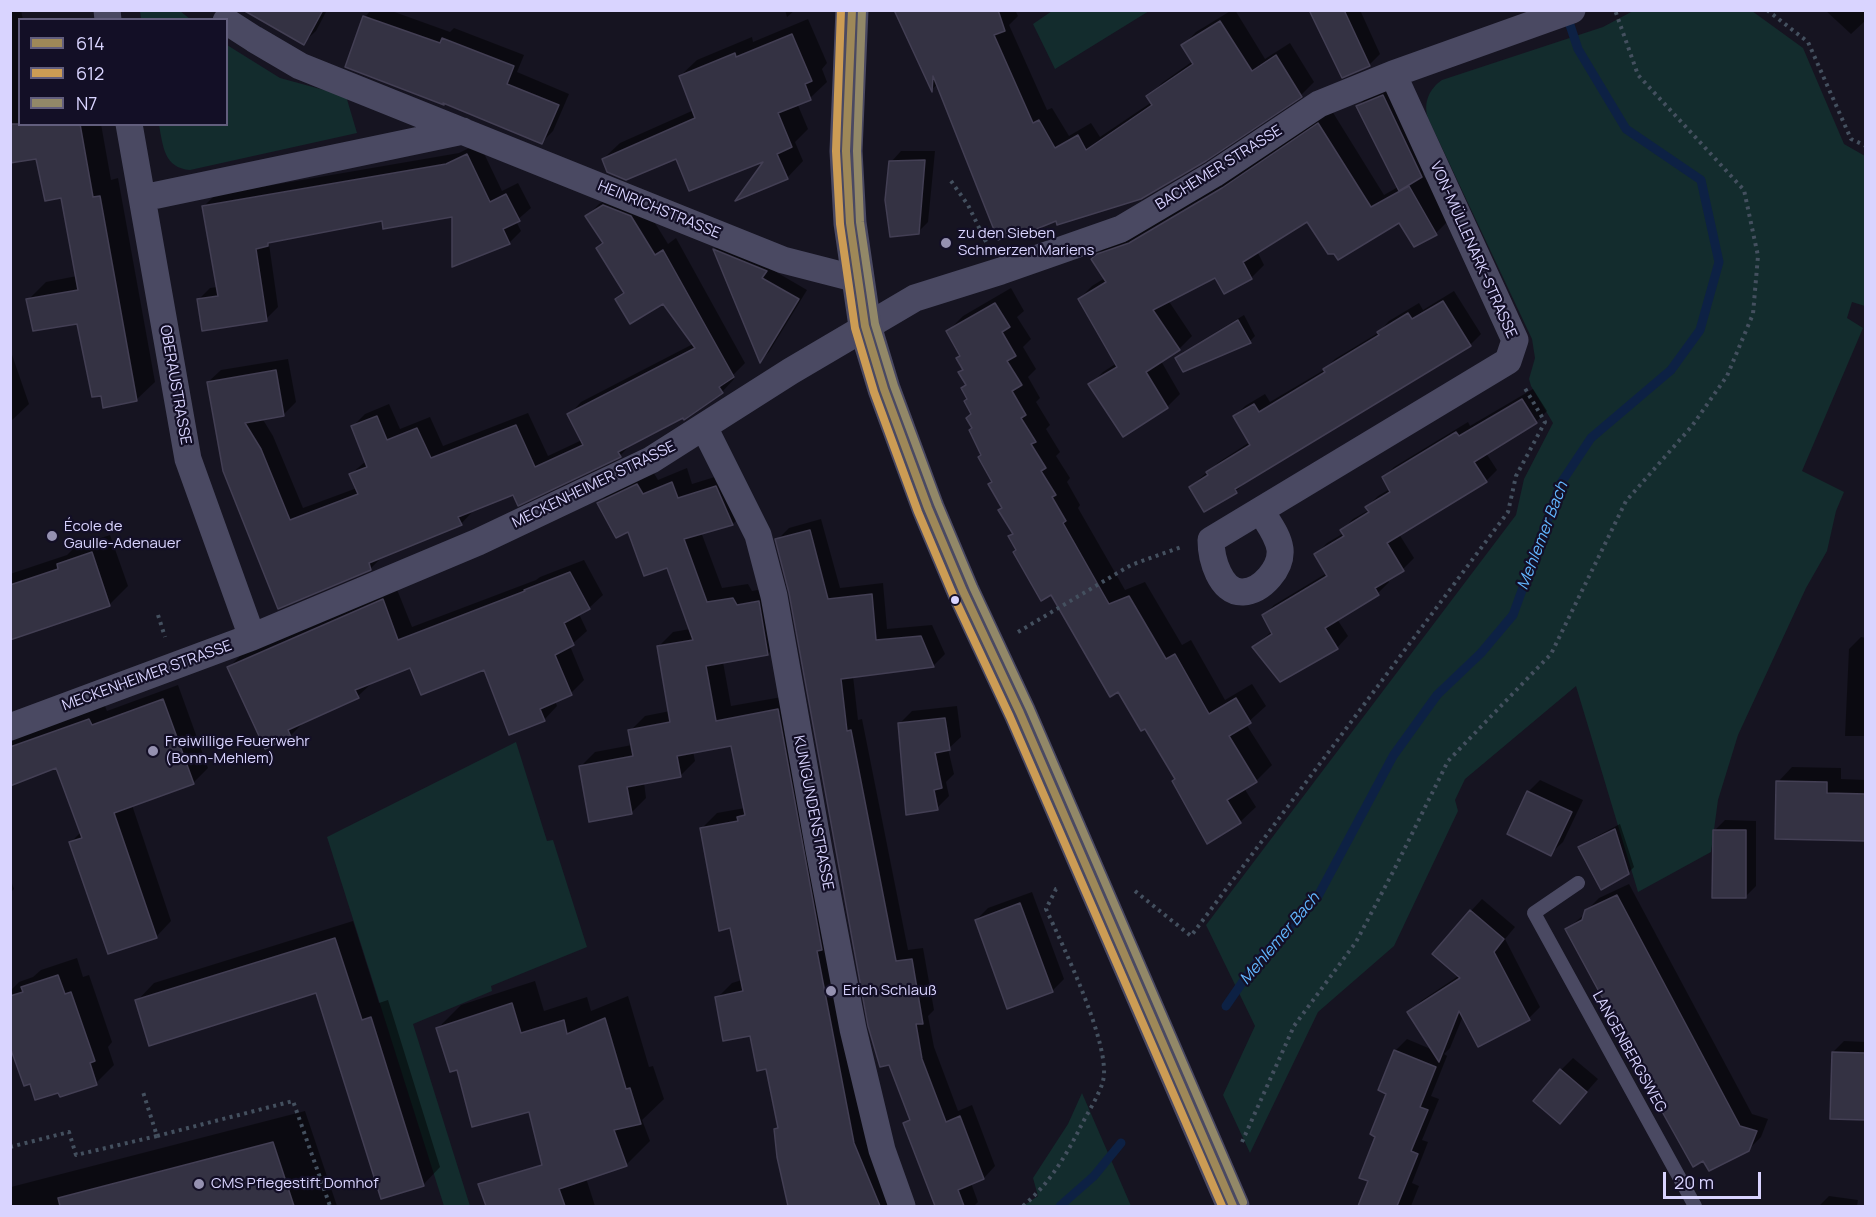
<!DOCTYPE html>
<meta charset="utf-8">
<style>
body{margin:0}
#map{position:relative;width:1876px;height:1217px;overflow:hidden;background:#161421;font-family:Manrope,sans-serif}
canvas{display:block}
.frame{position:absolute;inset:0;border:12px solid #d9d4ff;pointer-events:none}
.legend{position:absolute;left:18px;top:18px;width:210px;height:108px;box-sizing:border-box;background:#130f26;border:2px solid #625e7d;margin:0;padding:8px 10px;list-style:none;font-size:18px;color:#d9d4ff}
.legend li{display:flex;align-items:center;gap:12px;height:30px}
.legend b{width:30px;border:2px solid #625e7d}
.scale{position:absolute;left:1663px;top:1172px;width:98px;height:27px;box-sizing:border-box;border:3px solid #d9d4ff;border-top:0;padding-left:8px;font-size:18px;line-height:21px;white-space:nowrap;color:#d9d4ff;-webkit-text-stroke:4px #130f26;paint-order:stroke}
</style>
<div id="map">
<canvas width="1876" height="1217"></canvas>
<div class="frame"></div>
<ul class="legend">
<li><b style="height:8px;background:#9e8858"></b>614</li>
<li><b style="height:8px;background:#cc9c54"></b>612</li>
<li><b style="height:8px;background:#928868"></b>N7</li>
</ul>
<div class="scale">20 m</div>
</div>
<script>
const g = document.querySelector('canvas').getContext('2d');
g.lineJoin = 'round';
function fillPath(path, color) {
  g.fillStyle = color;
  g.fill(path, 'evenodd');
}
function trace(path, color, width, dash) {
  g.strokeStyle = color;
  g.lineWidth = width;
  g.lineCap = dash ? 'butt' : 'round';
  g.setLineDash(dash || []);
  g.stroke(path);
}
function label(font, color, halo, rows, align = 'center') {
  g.font = font + ' Manrope,sans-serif';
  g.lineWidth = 4.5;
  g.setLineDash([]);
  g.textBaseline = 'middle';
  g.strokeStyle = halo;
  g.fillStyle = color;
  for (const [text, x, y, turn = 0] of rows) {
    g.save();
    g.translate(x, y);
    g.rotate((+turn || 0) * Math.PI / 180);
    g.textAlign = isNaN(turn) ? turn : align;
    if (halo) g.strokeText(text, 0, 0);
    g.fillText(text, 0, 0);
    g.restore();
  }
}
fillPath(new Path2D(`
 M140,11h40l10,8h-49z
 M1052,11v-1l97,1 -94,58 -22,-45z
 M1633,11h119l51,37 41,96 21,12v150l-13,-4 -5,16 16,10 -61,143 42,21 -8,19 -9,40 -21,37 -68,147 -20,65 -7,52 -73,40 -62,-206 -111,93 -10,21 3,11 -64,135 -76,66 -68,141 -27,-58 32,-69 -49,-101 310,-410 8,-36 29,-56 -22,-37 -2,-7 6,-21 -3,-19 -104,-221c-5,-15 1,-29 14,-38l161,-53z
 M227,45l53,33 66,18 11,37 -167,37c-26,-2 -27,-24 -31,-45l67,-1z
 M516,742l31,99 6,-1 34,107 -96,39 1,5 -79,33 57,182h-26l-117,-369z
 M1082,1093l49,113h-108l15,-10 -5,-18 35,-54z`), '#132c2d');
fillPath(new Path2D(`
 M10,10h11l2,10h-3v104h81l10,56 7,-2 37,204 -19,18 -58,-78 -50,-22 18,-18 31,-6 -15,-80 -24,-39 -28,5z
 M278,10h49l-11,21 -13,12z
 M371,10h18l61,22 4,-4 70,27 -7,17 52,22 -16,37 -11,11 -98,-40 -79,-85z
 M785,10h10l-8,7z
 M898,10h117l3,6 -9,9 38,85 5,-2 17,28 22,-13 9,14 52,-35 -4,-5 14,-14 31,-22 -10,-16 13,-13 36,-22h3l30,49 25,-16 24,39 -13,13 -244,124 -119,-135 -6,5z
 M1311,10h49l20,44 -11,11z
 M1825,10h41v10l-15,14z
 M808,19l19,44 -5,6 5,13 -17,16 -13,5 11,26 -13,13 8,19 -16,17 -20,-19 -91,-2 -73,2 17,-16 74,-33 -14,-34 17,-16 55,-23 1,5z
 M1396,84l37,80 -10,10 26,46 -13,13 -36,-12 -93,-1 -50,31 7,14 -13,13 -26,14 -9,-16 -48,24 24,36 -13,13 -18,12 19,33 -13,13 -77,-22 13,-13 14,-9 -38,-64 13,-13 13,-8 -12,-19 13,-13 226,-135 52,84 14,-8 -40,-81 12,-12z
 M479,143l23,48 16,-8 13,25 -15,13 5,10 -12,12 -56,-28 -69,5 -112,21 -3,3 9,63 -12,12 -68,-19 12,-12 7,-1 -14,-80 12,-12 244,-42z
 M901,151h34l-7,71 -10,10 -27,-70z
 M617,193l26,11 25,40 8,-6 69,125 -13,13 2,3 -12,13 -39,24 -51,27 -12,13 -107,37 -40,17v1l-12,13 -78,32 -12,12 -92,39 -71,-225 13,-12 67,-11 8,43 -13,13 -21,3 11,18 30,72 54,-20 -6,-14 15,-13 -13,-35 12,-12 24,-10 11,25 30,-12 13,29 85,-33 20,43 34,-16 -13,-25 12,-13 112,-58 -30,-42 -46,-3 8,-8 -28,-43 7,-6 -17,-26 12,-12z
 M723,241l84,49 -38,62 -8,8 -46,-111z
 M1011,288l13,23 -7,6 14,22 -8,8 13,22 -8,8 12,21 -4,4 14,23 -4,4 14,23 -4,4 14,22 -3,4 13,23 -2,3 47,82 20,-8 37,63 9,-5 34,60 27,-16 14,22 -20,18 26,41 -16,16 -12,7 12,19 -16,15 -32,20 -32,-63 -30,-52 -95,-134 -33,-43 -8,-13 4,-4 -14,-23 3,-3 -20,-53 -9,-26 -5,-30 -6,-10 4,-4 -7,-11 4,-4 -3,-14 -13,-24 15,-15z
 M1454,291l27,43 -11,11 -223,136 -11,10 -46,-4 29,-25 31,-20 -15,-26 10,-10 20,-12 5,8 54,-32 11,-11 43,-26 11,-12 30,-18 4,7z
 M1244,315l11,21 -5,5 -73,17 6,-6z
 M10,349l19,55 -19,18z
 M1533,389l14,22 -11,11 -50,31 11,17 -11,11 -87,53 15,24 -11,11 -16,10 2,3 -11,11 -41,26 11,17 -11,12 -83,-1 18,-16 -9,-15 11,-11 53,-32 -11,-19 11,-11 17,-10 -2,-3 11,-11 16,-9 -2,-3 11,-11 12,-7 -7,-11 11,-11 74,-45 2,4z
 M687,468l5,16 39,-12 16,37 -14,15 -32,8 21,56 26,-4 4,7 22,-4 9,52 -15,15 -45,8 8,44 62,-11 97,511h-101l-11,-50 -3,-26 4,-4 -12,-59 -16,-33 -34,-36 15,-15 10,-3 -11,-54 -29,-98 15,-15 28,-5 -12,-64 -40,7 2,10 -15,15 -36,6 2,16 -15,15 -51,-46 15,-15 37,-7 -2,-14 15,-15 25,-5 -12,-64 15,-15 17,-3 -22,-63 -69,-63 15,-15 38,-18 6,10z
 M821,519l19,69 43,-5 4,46 45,-4 13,29 -11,11 -81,11 5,44 4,-1 46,231 15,-2 11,62 -6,6 6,31 24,64 14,-6 23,61 -11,12 -13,5 7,19 -4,4h-37l-32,-82 5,-6 -119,-525 -14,-53 12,-12z
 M110,535l18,51 -18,18 -100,34v-64l57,-19 9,-9z
 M584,560l19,35 -14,13 -10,6 8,17 -17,15 14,34 -13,13 -16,8 2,5 -13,14 -59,-52 -74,-2 -39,17 -14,13 -53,25 -14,14 -26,12 -36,-80 13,-13 154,-67 16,40 124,-47 4,-3z
 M1861,637l5,1v98h-21l4,-87z
 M178,685l30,83 -15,15 -61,22 39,116 -15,16 -85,-95 10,-10 -24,-66 -47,18v-49l94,-31 3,7z
 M957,706l4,31 -13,12 6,25 -8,8 3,14 -12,12 -37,-85 12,-12z
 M1792,767l49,1v11l25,1v60l-88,-58z
 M1540,780l43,20 -20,42 -13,12 -22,-62z
 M1725,820l31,1v65l-11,11 -31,-66z
 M1620,824l14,43 -6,6 -48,-26 6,-5z
 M10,878l4,11 -4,4z
 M1629,884l123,230 16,5 -7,18 -13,13 -117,-103 -64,-118 18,-15 1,-3 13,-13z
 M1032,892l32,87 -12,12 -76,-71 12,-12z
 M1482,899l33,28 -10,12 35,68 -11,11 -66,-2 -13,32 -6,6 3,2 -16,40 8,3 -17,41 6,2 -16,41 7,3 -8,20h-52l10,-25 26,-130 12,-12 26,11 -24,-38 12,-11 39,-26 11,-64z
 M353,921l26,82 9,-3 52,167 -17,18 -106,-194 -180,10 17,-18z
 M77,958l6,19 6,-2 23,67 -4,5 6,18 -18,18 -37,8 -28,-8 -21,-41v-51l9,-9 14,-5 8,-7z
 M535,981l9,30 43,-14 4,14 37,-15 21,71 4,-1 11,33 -22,21 8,21 -24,24 -40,13 9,28h-99l17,-17 43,-15 -26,-64 -71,-42 -21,-40 23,-23z
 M1844,1041l22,1v77l-33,-67z
 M1573,1058l25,21 -38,43 1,-52z
 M305,1111l32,95h-327l1,-19z
 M1829,1196l29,4 -1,6h-38z`), '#0007');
trace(new Path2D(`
 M1226,1006l29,-42 63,-68 75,-140 44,-61 44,-42 32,-38 48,-132 30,-45 80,-68 29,-40 19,-68 -18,-82 -75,-51 -48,-80 -11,-33
 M1060,1206l34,-30 27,-33`), '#0d2144', 9);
const building = new Path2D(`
 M243,10h80l-19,35z
 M894,10h104l7,21 -11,4 39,88 6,-3 16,28 23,-13 8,15 66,-45 -6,-9 47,-32 -12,-19 39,-24 32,50 24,-16 26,42 -96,64 -65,38 -84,26 -1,-4 -39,16 -2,-4 -17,7 -65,-164 -1,16z
 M1309,10h35l26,56 -28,12z
 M363,16l77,27 2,-5 72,28 -7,18 52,21 -17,39 -99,-41 1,2 -99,-38z
 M792,34l20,47 -7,3 6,16 -33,13 14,34 -15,7 11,25 -53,22 28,-39 -74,29 -13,-32 -50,21 -19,-8 -5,-13 93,-41 -16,-42 56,-23 1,4z
 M1383,95l39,82 -23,14 -43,-85z
 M1318,123l53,84 38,-21 28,49 -23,12 -15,-24 -61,37 -4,-6h-6l-21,-32 -64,40 9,17 -28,15 -9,-16 -62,32 27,40 -34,22 22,36 -45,29 -35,-53 29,-17 -39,-68 28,-17 -15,-23 6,-5 32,-11 93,-55z
 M10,124h70l13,73 7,-1 37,205 -34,7 -2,-12 -9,1 -15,-73 -44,7 -7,-32 52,-9 -17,-92 -16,3 -9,-42 -26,4z
 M467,154l23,48 16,-8 14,27 -17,8 7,15 -58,23v-50l-69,12 -1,-8 -114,22v3l-12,3 11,72 -65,10 -5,-32 21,-3 -16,-90 244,-42z
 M925,160l-6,74 -29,3 -5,-37 4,-39z
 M603,205l28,11 24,39 8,-5 71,127 -15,10 4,6 -39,27 -1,-2 -65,34 3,5 -103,49 -5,-11 -55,22 4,8 -93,38 2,7 -93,39 -55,-138 -16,-89 69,-12 8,46 -39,7 16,26 29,71 68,-26 -9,-20 18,-7 -16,-41 26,-10 10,24 30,-12 14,30 85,-33 19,42 48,-22 -16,-31 128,-66 -32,-44 -33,20 -15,-25 9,-6 -28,-45 7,-5 -18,-27z
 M713,249l54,22 -5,7 37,21 -39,64z
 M1443,301l28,45 -236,143 2,4 -33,19 -15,-25 19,-12 -2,-3 44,-27 -17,-29 21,-12 5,8 66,-40 -2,-3 56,-34 -2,-3 31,-19 4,6z
 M995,303l15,24 -8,5 14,24 -9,5 15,24 -10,6 14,24 -5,3 15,24 -5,2 15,24 -5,3 15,24 -4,2 14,24 -3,2 46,81 20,-8 37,63 9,-5 34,60 27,-16 15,25 -22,13 28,46 -30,18 14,23 -34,21 -35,-63 3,-2 -30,-50 -4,2 -23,-39 -8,5 -59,-102 -10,6 -28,-49 3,-2 -8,-14 5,-2 -15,-24 4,-2 -14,-24 4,-2 -14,-25 3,-2 -12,-25 3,-2 -6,-10 5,-4 -7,-13 3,-2 -6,-11 5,-3 -8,-13 5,-2 -7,-12 4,-2 -14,-25z
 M1238,320l13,23 -68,29 -8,-14z
 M1522,399l15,24 -63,39 13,20 -100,61 17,28 -29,17 4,7 -54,33 13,21 -58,33 -28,-35 20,-13 -10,-19 65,-39 -13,-22 30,-18 -4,-6 29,-18 -4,-5 25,-15 -8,-15 74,-45 3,4z
 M672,482l6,16 38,-12 17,39 -49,14 23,63 26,-4 4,7 22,-4 9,54 -62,11 10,55 62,-12 44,241 -5,1 37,192 26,63h-92l-11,-49 -3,-28 4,-1 -12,-59 -9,2 -7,-35 -27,5 -8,-44 28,-6 -13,-63 -11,3 -19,-103 38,-7 -1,-4 8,-2 -14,-69 -54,10 4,21 -54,10 5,27 -43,8 -10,-56 54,-10 -5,-26 42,-8 -13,-76 36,-6 -26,-72 -23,8 -16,-44 -12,6 -19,-35 40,-19 6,10z
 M810,530l18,69 44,-5 4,46 45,-4 13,31 -93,12 6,52 4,-1 45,231 16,-2 11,65h-7l6,35 24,63 14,-6 24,63 -26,11 6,16h-29l-32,-83 7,-3 -21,-55 -9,2 -12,-41 -79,-433 -14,-54z
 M92,552l18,54 -100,34v-55l48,-16 -1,-5z
 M570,572l20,37 -26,14 10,22 -19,10 17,40 -32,14 5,12 -36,14 -25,-65 -63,25 -11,-27 -55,22 4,8 -71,32 3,7 -26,12 -38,-82 156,-68 15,41 127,-49 -1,-1z
 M163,699l31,85 -80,29 43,125 -49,16 -39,-112 13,-4 -26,-70 -46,18v-39l79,-28 3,6z
 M945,718l5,32 -15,3 7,35 -8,2 4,20 -32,5 -8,-92z
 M1776,781l51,1v11l39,1v47l-91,-2z
 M1527,791l45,21 -21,44 -44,-22z
 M1615,829l14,45 -28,16 -23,-43z
 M1713,830h33v68h-34z
 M1617,895l123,231 17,5 -8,20 -40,20 -6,-10 -10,6 -66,-118 2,-2 -64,-118 17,-9 3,-10z
 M1020,903l33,89 -46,17 -32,-89z
 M1470,910l34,29 -10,13 36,68 -52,27 -19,-36 -20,51 -32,-50 53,-34 -28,-24z
 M335,938l27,82 9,-3 53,169 -43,13 -65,-206 -167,53 -14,-46z
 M58,975l7,19 6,-2 24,69 -5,2 7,22 -37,12 -2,-4 -23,7 -5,-16 -6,2 -14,-39v-51l13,-4 -2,-5z
 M512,1003l9,30 43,-13 3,14 38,-16 21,71 4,-1 11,36 -27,6 13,36 -68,23 6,17h-79l-8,-22 64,-19 -13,-53 -57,15 -15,-57 -7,2 -14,-44z
 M1394,1050l42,17 -16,40 8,3 -17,41 7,3 -21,52h-39l10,-25 -9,-3 16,-41 -5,-3 16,-40 -8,-4z
 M1832,1052l34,1v67l-36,-1z
 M1560,1069l27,23 -27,32 -27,-23z
 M273,1142l21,64h-234l-2,-8z`);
fillPath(building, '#343243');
trace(building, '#433f54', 1.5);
trace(new Path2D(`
 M1767,10l41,32 43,97 15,7
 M951,181l17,24 19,39
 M158,615l7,22
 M1018,632l113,-67 50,-18
 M1135,891l56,45 317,-424 8,-36 29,-54 -22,-37
 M157,1136l136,-35 37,105
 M1242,1142l52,-116 62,-84 39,-74 53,-107 103,-107 75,-153 66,-75 35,-50 26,-62 5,-58 -14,-66 -106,-115 -23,-65
 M10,1147l59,-15 7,23 81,-19 -14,-44
 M1023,1206c25,-21 41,-47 56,-76 7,-15 20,-34 24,-49 9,-34 -41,-137 -57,-172l10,-20 4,-1`), '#44505f', 4, [3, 4.5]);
trace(new Path2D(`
 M1578,883l-44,30 161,293`), '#4a4962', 14);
trace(new Path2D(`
 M107,10l1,10
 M226,21l28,18 46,27 483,194 74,19
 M129,124l59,335 64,178
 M143,198l320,-67
 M704,427l54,108 16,61 45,254 34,179 29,121 20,56
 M1261,511c7,12 17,24 19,38 2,19 -18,42 -37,43 -23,1 -32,-34 -32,-52l297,-179 7,-21 -122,-266
 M10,727l242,-90 226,-95 173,-82 140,-89 124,-73 86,-27 120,-42 93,-55 105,-70 74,-30 179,-64`), '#4a4962', 27);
trace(new Path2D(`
 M852,10l-6,141 4,72 15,103 19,63 44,119 35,83 57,122 213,493`), '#4a4962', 33);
trace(new Path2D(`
 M852,10l-6,141 4,72 15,103 19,63 44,119 35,83 57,122 213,493`), '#9e8858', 8);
trace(new Path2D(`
 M841,10l-5,141 4,73 15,104 19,64 44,120 35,83 57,122 212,489`), '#cc9c54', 8);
trace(new Path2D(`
 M862,10l-5,141 3,71 15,102 19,62 44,118 35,83 57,122 213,493`), '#928868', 8);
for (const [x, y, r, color] of [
 [946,243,6,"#9591b1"],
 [52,536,6,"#9591b1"],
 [955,600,5,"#d9d4ff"],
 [153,751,6,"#9591b1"],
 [831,991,6,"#9591b1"],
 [199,1184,6,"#9591b1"]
]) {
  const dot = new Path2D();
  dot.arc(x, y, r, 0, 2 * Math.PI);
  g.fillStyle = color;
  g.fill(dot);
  trace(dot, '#130f26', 2);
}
label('15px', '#d9d4ff', '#130f26', [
 ["BACHEMER STRASSE",1219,168,-32],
 ["HEINRICHSTRASSE",659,210,22],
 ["VON-MÜLLENARK-STRASSE",1473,250,66],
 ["OBERAUSTRASSE",175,385,80],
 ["MECKENHEIMER STRASSE",594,485,-26],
 ["MECKENHEIMER STRASSE",147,676,-20],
 ["KUNIGUNDENSTRASSE",813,813,79],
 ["LANGENBERGSWEG",1629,1052,61]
]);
label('15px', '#d9d4ff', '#130f26', [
 ["zu den Sieben",958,234],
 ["Schmerzen Mariens",958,251],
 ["École de",64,527],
 ["Gaulle-Adenauer",64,544],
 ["Freiwillige Feuerwehr",165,742],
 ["(Bonn-Mehlem)",165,759],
 ["Erich Schlauß",843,991],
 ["CMS Pflegestift Domhof",211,1184]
], 'left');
label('italic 16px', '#62b6ff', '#130f26', [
 ["Mehlemer Bach",1543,536,-69],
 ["Mehlemer Bach",1280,939,-50]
]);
</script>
